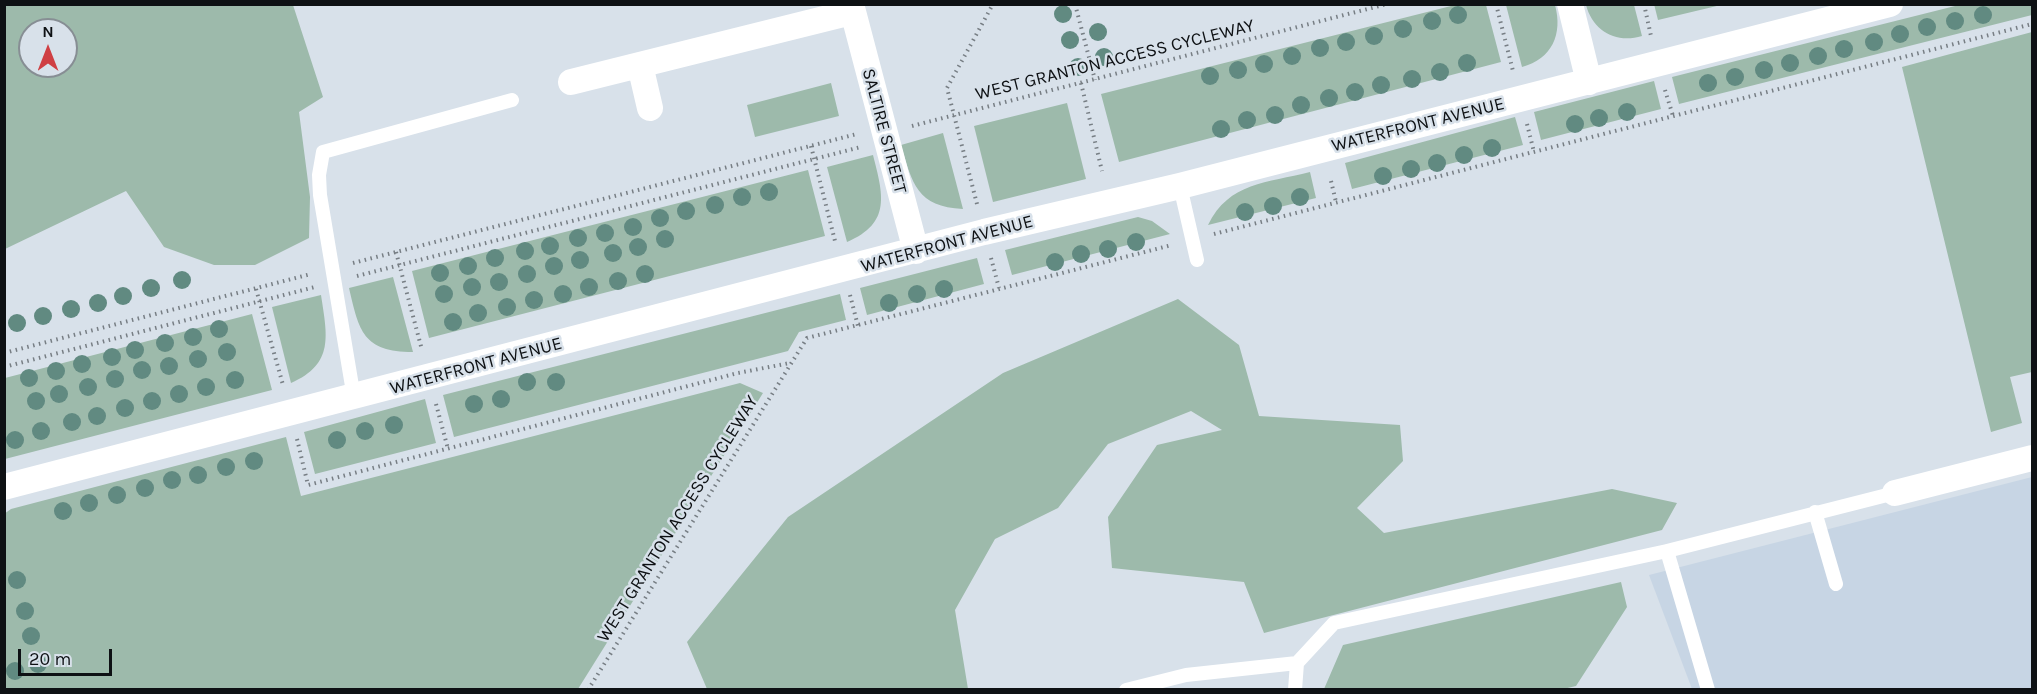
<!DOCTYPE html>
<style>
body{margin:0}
#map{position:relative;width:2037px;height:694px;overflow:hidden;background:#d8e1ea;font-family:Karla,sans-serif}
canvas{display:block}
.frame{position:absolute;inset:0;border:6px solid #0e1114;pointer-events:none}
.north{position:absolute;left:18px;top:18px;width:60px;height:60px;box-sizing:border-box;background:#d8e1ea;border:2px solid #878e94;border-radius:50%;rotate:0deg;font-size:16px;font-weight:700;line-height:24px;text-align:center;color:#0e1114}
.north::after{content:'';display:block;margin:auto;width:21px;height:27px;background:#cf3f43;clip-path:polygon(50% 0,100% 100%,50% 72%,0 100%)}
.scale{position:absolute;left:18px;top:649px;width:94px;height:27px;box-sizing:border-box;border:3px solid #0e1114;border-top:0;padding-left:8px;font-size:18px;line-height:21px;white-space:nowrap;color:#0e1114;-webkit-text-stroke:4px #d8e1ea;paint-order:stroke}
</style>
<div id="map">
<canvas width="2037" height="694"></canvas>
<div class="frame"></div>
<div class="north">N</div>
<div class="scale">20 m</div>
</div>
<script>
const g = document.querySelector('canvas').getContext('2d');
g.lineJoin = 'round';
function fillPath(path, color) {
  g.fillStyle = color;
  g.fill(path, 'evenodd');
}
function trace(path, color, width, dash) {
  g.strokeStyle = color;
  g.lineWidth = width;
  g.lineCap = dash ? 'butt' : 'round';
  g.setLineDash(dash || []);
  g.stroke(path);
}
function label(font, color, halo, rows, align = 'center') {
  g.font = font + ' Karla,sans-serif';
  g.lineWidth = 5;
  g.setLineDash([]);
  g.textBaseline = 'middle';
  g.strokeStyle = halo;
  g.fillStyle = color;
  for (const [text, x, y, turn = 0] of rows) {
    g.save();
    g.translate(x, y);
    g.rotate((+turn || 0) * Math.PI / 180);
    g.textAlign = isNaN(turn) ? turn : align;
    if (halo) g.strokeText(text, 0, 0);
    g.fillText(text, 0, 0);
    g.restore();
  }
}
fillPath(new Path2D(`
 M2032,477v212h-340l-43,-114z`), '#c7d5e4');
fillPath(new Path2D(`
 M5,4l288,1 30,92 -24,15 11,85 -1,41 -54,27h-41l-50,-18 -38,-56 -121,58zM30,30h36v36h-36z
 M1654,4h67v1l-63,15z
 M1455,5h31l15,57 -382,100 -18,-68z
 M1506,5h49c8,29 -3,54 -33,62z
 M1586,5h48l8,31c-26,8 -49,-5 -56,-31z
 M1959,5h73v10l-353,89 -7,-27z
 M2032,32v340l-22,5 12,46 -31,9 -89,-365z
 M1654,81l7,28 -120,31 -7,-28z
 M831,83l8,33 -84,21 -8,-32z
 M1067,103l19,76 -93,23 -19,-76z
 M1515,117l8,28 -171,44 -7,-26z
 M943,133l20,76c-46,-2 -51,-26 -62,-64z
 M873,155c10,39 19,68 -26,87l-20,-75z
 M808,170l17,66 -396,102 -17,-67z
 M1310,172l6,26 -108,27c21,-43 59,-42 102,-53z
 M1138,217l14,4 18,13 -158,41 -7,-25z
 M977,258l7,26 -117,31 -7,-27z
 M393,277l20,75c-50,0 -54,-21 -64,-64z
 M840,294l6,26 -47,12 -11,19 -334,86 -11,-42z
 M321,295c6,40 14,69 -30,88l-19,-76z
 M1178,299l61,46 20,71 141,9 3,36 -46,47 27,25 228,-44 65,14 -15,27 -398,103 -20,-51 -132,-14 -4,-51 49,-72 65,-15 -31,-19 -83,33 -50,64 -63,31 -40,71 13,79h-261l-20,-47 101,-125 215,-144z
 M252,314l20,76 -267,69v-81z
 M740,383l23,10 -185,296h-573l-1,-175 7,-5 275,-72 15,59z
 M425,399l11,44 -121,31 -11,-42z
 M1621,582l6,25 -51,79 -17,4 -235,-1 19,-44z`), '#9dbaab');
trace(new Path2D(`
 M1075,4l20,76
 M1496,4l17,67
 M1644,4l7,32
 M1081,83l21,88
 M1665,90l8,26
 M1527,124l7,28
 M912,126l475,-122
 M811,146l24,95
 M1331,181l5,21
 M977,204l-30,-116 46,-84
 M1214,234l818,-210
 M396,252l26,98
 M991,258l8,30
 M353,263l504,-129
 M357,276l504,-129
 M256,289l27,96
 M850,295l8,31
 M4,353l307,-79
 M4,367l311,-80
 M436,404l12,45
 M297,439l11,46 430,-112 52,-10
 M588,690l219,-352 365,-93`), '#777e84', 4, [1.5, 4.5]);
trace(new Path2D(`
 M1180,186l17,74
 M354,398l-34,-203 -1,-20 4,-23 189,-52
 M1815,512l21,72
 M1667,551l41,139
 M1126,690l60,-15 111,-12
 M1295,690l2,-27 37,-40 333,-72 228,-58`), '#fff', 14);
trace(new Path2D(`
 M851,4l65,247
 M1570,4l19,78
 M640,65l10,43
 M571,82l281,-70
 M4,487l980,-255 196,-46 710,-182
 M1895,493l137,-35`), '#fff', 26);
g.fillStyle = '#618a81';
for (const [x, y] of [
 [1063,14],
 [1458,15],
 [1983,15],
 [1432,21],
 [1955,21],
 [1927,27],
 [1403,29],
 [1098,32],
 [1900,34],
 [1374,36],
 [1070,40],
 [1346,42],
 [1874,42],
 [1320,48],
 [1844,49],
 [1292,56],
 [1818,56],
 [1104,57],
 [1467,63],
 [1790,63],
 [1264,64],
 [1078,67],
 [1238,70],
 [1764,70],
 [1440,72],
 [1210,76],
 [1735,77],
 [1412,79],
 [1708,83],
 [1381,85],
 [1355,92],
 [1329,98],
 [1301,105],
 [1627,112],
 [1275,115],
 [1599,118],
 [1247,120],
 [1575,124],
 [1221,129],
 [1492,148],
 [1464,155],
 [1437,163],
 [1411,169],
 [1383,176],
 [769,192],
 [742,197],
 [1300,197],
 [715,205],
 [1273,206],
 [686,211],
 [1245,212],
 [660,218],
 [633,227],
 [605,233],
 [578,238],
 [665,239],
 [1136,242],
 [550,246],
 [638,247],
 [1108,249],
 [525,251],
 [613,253],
 [1081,254],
 [495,258],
 [580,260],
 [1055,262],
 [468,266],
 [554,266],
 [440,273],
 [527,274],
 [645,274],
 [182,280],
 [618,281],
 [499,282],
 [472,287],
 [589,287],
 [151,288],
 [944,289],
 [444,294],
 [563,294],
 [917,294],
 [123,296],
 [534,300],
 [98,303],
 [889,303],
 [507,307],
 [71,309],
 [478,313],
 [43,316],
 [453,322],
 [17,323],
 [219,329],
 [193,337],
 [165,343],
 [135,350],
 [227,352],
 [112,357],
 [198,359],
 [82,364],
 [169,366],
 [142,370],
 [56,371],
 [29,378],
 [115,379],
 [235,380],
 [527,382],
 [556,382],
 [88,387],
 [206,387],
 [59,394],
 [179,394],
 [501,399],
 [36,401],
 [152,401],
 [474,404],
 [125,408],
 [97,416],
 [72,422],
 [394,425],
 [41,431],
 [365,431],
 [15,440],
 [337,440],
 [254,461],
 [226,467],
 [198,475],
 [172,480],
 [145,488],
 [117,495],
 [89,503],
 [63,511],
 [17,580],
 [25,611],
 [31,636],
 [38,664],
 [15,671]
]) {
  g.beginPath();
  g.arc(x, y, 9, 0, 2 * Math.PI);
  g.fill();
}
label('18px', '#0e1114', '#d8e1ea', [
 ["WEST GRANTON ACCESS CYCLEWAY",1115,60,-14],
 ["WATERFRONT AVENUE",1418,125,-14],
 ["SALTIRE STREET",884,131,75],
 ["WATERFRONT AVENUE",947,244,-15],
 ["WATERFRONT AVENUE",476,366,-15],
 ["WEST GRANTON ACCESS CYCLEWAY",678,519,-58]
]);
</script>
